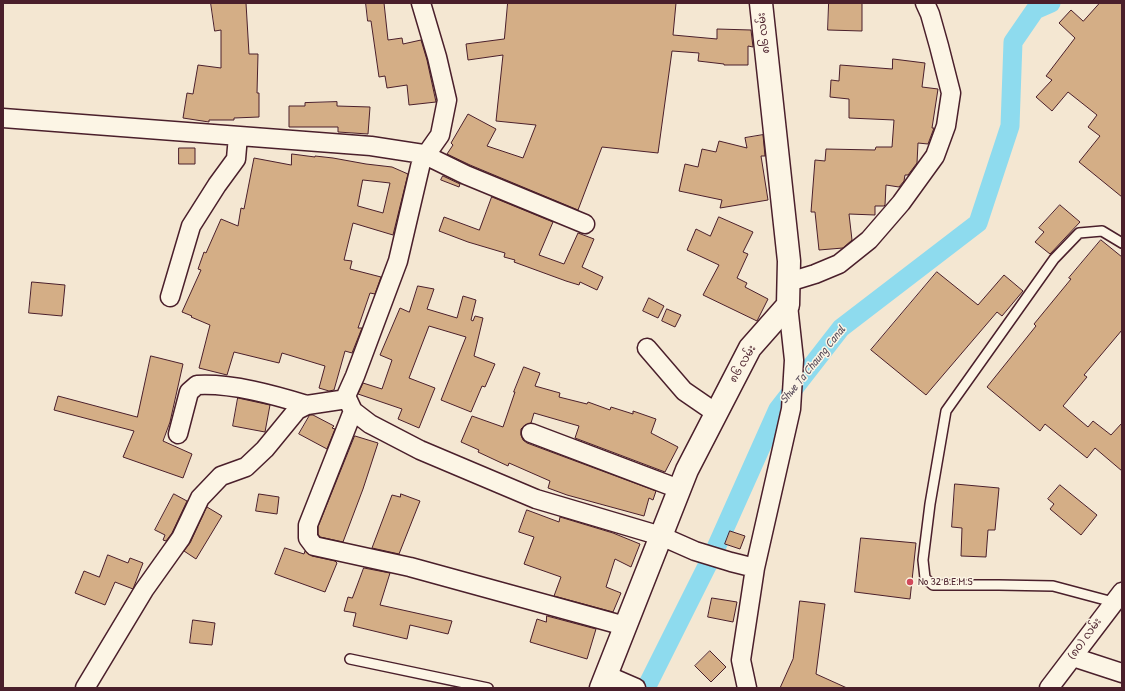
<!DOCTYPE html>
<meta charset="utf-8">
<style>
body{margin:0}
#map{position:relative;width:1125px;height:691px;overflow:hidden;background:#f4e7d2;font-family:"Patrick Hand",sans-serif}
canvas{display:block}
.frame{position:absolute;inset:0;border:4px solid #4a1f2b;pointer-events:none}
</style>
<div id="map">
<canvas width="1125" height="691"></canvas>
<div class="frame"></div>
</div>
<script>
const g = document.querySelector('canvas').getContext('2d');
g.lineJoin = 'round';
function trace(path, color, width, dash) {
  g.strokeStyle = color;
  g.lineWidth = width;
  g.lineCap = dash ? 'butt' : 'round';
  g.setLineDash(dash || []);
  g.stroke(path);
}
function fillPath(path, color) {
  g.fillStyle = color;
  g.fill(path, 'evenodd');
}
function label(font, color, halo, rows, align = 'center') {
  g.font = font + ' "Patrick Hand","Noto Sans Myanmar",sans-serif';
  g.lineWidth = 3;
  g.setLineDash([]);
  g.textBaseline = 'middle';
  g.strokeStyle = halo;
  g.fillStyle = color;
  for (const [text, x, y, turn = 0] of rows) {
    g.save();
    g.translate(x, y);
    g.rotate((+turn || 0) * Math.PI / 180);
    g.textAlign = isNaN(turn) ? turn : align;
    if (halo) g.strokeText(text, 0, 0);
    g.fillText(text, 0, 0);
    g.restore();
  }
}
trace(new Path2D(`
 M646,688l69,-138 63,-141 63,-81 137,-105 32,-97 3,-84 22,-32 16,-7`), '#8edbee', 19);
const building = new Path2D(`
 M211,3h35l3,51h9l-1,39h2v24l-25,1v2h-25v2l-26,-4 4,-25 6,1 5,-29 23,3v-38l-6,1z
 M366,3h18l4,37 14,-2 1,6 18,-4 6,20 9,42 -27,3 -2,-20 -20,3 -2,-12 -6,1 -8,-56h-3z
 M508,3h168l-3,32 44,4v-10l34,1 2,17 -5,-1v19h-24v-1l-26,-3 1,-8 -27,-2 -14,102 -56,-6 -24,63 -108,-45 -23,-11 6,-9 -2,-2 17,-29 28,15 -9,17 36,12 13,-33 -40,-4 7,-66 -35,5 -2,-16 38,-5z
 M829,3h33v28l-34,-1z
 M1100,3h22v194l-43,-35 21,-26 -12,-9 9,-12 -29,-23 -16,19 -16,-14 16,-17 -6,-4 29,-38 -16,-15 12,-13 12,11z
 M893,59l32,4 -3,24 16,2 -6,39h2l-6,16 -10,-1 -1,20 -9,12h-3l-1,6 -5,6 -13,-2 -1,20 -1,1h-9v9l-26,-1 3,26 -9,8 -24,2 -4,-38h-4l4,-52 10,1 1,-12 49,1 1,-3h16l2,-27 -45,-2v-19l-19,-2 1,-17 8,1 1,-16 52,4z
 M337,102v4l33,1 -2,27 -30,-2v-5h-49v-21h16v-3z
 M763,135l2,21h-4l7,44 -48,8 2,-8 -43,-9 6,-27 13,3 4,-18 14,3 3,-11 28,7 -2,-10z
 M179,148h16v16h-16z
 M292,154l23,3v-1l18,2 33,6 26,3 16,7 -15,61 -40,-12 -9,37 8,1 -2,8 31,8 -6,17 -5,-1 -12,35h4l-10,25 -7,-2 -11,39 -5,1 -10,-3 6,-22 -43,-13 -3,10 -45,-11 -7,23 -28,-7 11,-43 -19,-8 1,-1 -10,-4 19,-42 -3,-1 6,-17 2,1 15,-34 17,7 3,-18 3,1 10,-51 37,7zM363,180l27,3 -7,30 -25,-7z
 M443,176l17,8 -1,3 -18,-7z
 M492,197l61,25 -14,33 25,9 14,-31 16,6 -12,28 21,10 -6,13 -17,-8 -1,3 -13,-4 -52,-19 1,-2 -11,-3 1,-4 -37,-11 -29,-11 5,-14 35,13z
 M1060,205l20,17 -30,32 -15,-12 9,-10 -5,-4z
 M719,217l34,15 -10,20 5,2 -11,24 10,5 -2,4 23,12 -11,22 -54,-26 16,-30 -32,-15 9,-21 14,7z
 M1101,240l21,17v73l-38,45 3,2 -24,29 25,21 5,-6 18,14 11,-12v48l-27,-23 -8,10 -42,-34 -5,7 -53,-44 49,-61 -2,-2 37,-45 -2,-1z
 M937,272l41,33 26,-30 19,16 -21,25 -5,-4 -71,83 -55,-45z
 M32,282l33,3 -3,31 -33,-3z
 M418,286l16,3 -7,20 30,9 6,-22 13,4 -5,20 2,1 2,-5 8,2 -9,38 21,8 -10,23 -3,-1 -11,26 -30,-12 25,-63 -37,-11 -20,52 26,10 -16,40 -21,-9 4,-10 -44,-15 5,-11 19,6 10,-29 -12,-5 20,-47 9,4z
 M649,298l15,8 -6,12 -15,-7z
 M667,309l14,6 -6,12 -13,-6z
 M151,356l32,8 -13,58 -7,19 29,13 -9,24 -60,-21 11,-26 -80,-21 4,-14 79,21z
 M524,367l16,6 -5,13 25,7 -1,4 28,7 1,-2 22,8 1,-3 22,7v-3l23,8 -5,14 27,14 -13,25 -90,-34 4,-12 -45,-13 -3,10 -6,2 -4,4v6l2,5 4,3 129,48 -3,9 -4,-2 -5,18 -77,-21 -19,-7 2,-7 -41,-18 -1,3 -30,-14 1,-2 -18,-8 11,-26 31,11 12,-35h-1z
 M238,398l32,7 -5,27 -32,-6z
 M310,415h3l21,11 -2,2 3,1 -8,20 -28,-15z
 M355,436l23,7 -15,46 -20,53 -23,-5 -2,-3v-7z
 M955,484l44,4 -4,42h-7l-2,27 -25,-1 1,-28 -10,-1z
 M1060,485l37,30 -16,20 -31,-26 4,-5 -6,-5z
 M174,494l13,7 -15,32 -6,8 -3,-1 2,-5 -10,-5z
 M259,494l20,3 -2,17 -21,-3z
 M401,494l19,7 -21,53 -27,-6 20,-53 8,2z
 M207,507l15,9 -26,43 -12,-8 6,-8z
 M527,510l32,12 1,-5 53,16 27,11 -9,23 -16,-8 -9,28 15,6 -8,19 -59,-16 7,-19 -37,-13 10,-27 -15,-5z
 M730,531l15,5 -5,13 -15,-5z
 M861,538l55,5 -6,56 -55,-7z
 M285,548l19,6 1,-3 7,5 23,5 2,2 -12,29 -50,-18z
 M108,555l20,8 2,-5 13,5 -10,26 -18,-7 -10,23 -30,-12 9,-22 15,6z
 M364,568l26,5 -10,32 72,16 -4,13 -38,-9 -3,14 -54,-13 3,-13 -12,-2 4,-14 4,1z
 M712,598l25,4 -4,20 -25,-5z
 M800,601l25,3 -9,70 31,14h-67l13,-29z
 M547,616l49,13 -9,30 -57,-17 7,-23 9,3z
 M193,620l22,3 -3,22 -22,-2z
 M710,651l16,16 -15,15 -16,-16z`);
fillPath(building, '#d4ae86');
trace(building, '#4a1f2b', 1);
const lane = new Path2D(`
 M1113,602l-60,-16 -54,-1h-66l-8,-7 -2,-18 7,-56 16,-93 108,-152 25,-26 23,-2 20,12
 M350,659l138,29`);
const street = new Path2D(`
 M3,118l368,28 52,8 5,-2 12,-17 7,-35 -10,-43 -16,-54
 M585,224l-119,-49 -43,-21 -25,107 -43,115 -9,20 7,15 17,13 50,26 116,49 125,37 34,15 36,11 24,6
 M789,282l26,-8 24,-10 30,-24 32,-37 34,-47 11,-30 5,-33 -12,-47 -9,-32 -5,-11
 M170,297l21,-71 26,-41 19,-26 2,-23
 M647,348l37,43 32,22
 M353,411l-45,114v13l6,8 96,21 215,59
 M531,433l148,56
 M178,434l11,-42 8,-7c35,-2 77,10 110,20
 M1073,657l49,16
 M606,675l30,13
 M85,688l59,-98 37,-52 19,-40 21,-22 25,-9 19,-18 32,-39 10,-5 40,-6
 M747,688l-6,-28 14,-92 36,-159 3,-49 -6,-55
 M1049,688l73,-96`);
const secondary = new Path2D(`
 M601,688l86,-218 63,-122 38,-43 1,-44 -28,-258`);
trace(lane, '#4a1f2b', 12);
trace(street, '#4a1f2b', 21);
trace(secondary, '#4a1f2b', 25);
trace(lane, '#fcf5e5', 9);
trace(street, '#fcf5e5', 18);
trace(secondary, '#fcf5e5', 22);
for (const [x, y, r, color] of [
 [910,582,4,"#d1495b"]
]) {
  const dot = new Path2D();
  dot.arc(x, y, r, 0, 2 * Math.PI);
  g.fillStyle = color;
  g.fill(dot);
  trace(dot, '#fcf5e5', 1.5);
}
label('11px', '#4a1f2b', '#fcf5e5', [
 ["၈၆ လမ်း",764,33,-97],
 ["၈၆ လမ်း",743,364,-60],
 ["(၈၀) လမ်း",1085,639,-54]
]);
label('11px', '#4a1f2b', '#fcf5e5', [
 ["No 32 B.E.M.S",918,582]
], 'left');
label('italic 12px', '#5b4e5c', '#fcf5e5', [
 ["Shwe Ta Chaung Canal",813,365,-51]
]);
</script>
